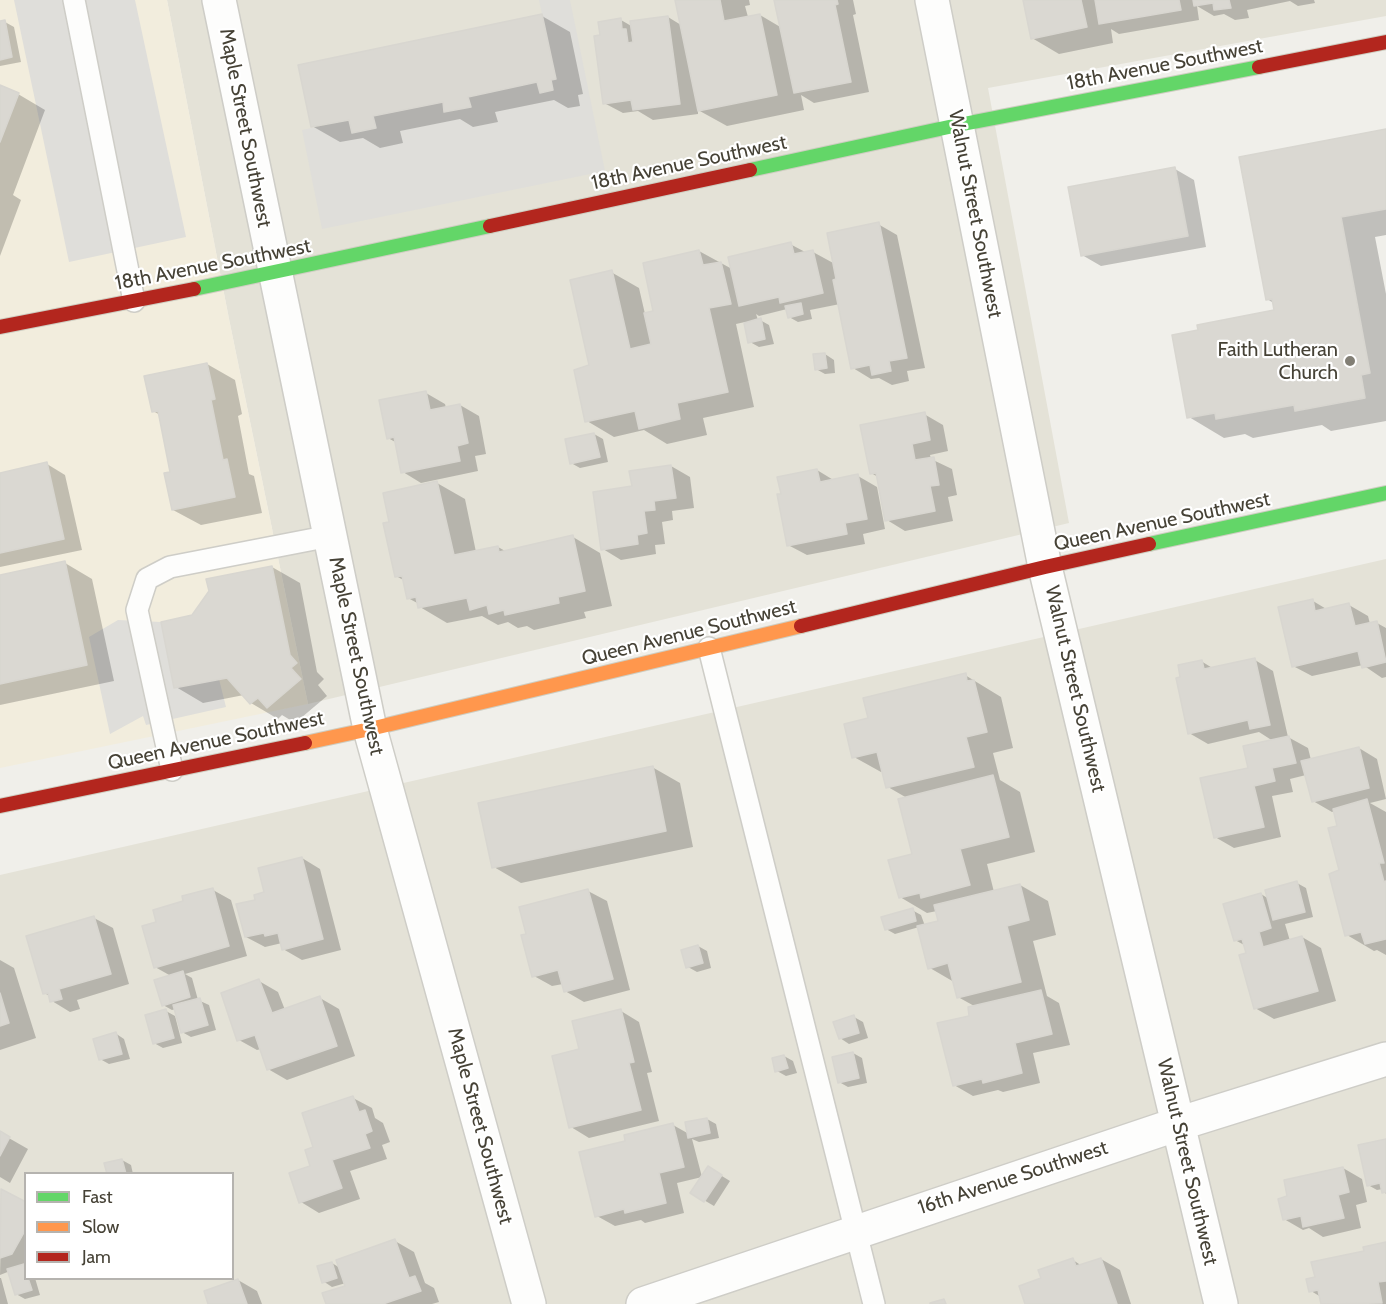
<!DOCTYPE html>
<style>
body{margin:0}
#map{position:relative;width:1386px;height:1304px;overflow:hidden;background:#f0efea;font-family:Cabin,sans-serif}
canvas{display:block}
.legend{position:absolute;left:24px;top:1172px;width:210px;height:108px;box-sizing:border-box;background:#fff;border:2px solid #b5b3af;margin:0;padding:8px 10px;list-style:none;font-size:18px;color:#464236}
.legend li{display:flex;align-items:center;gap:12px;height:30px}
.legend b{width:30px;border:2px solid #b5b3af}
</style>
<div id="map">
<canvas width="1386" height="1304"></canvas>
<ul class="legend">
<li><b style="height:8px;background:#63d668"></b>Fast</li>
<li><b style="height:8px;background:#ff974d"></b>Slow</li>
<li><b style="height:8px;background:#b3261e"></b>Jam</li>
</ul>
</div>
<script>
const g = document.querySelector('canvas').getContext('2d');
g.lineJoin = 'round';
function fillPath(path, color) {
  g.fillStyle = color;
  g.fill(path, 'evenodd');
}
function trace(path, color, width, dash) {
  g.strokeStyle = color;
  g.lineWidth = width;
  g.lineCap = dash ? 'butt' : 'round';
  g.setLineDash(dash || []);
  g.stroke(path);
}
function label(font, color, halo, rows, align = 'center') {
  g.font = font + ' Cabin,sans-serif';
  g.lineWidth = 4.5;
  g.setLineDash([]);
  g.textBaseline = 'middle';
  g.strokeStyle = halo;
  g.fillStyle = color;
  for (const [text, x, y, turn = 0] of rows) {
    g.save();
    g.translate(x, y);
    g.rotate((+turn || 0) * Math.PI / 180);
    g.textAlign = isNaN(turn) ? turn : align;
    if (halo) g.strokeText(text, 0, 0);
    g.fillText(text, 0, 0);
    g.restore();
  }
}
fillPath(new Path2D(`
 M167,0h1219v16l-398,72 81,435 -761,181 -79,-385z
 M1386,559v745h-1386v-429zM26,1174h206v104h-206z`), '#e4e2d7');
fillPath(new Path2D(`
 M0,0h167l62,319 79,385 -308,64z`), '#f2eddd');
fillPath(new Path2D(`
 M14,0h121l51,237 -117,25z
 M539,0h31l35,171 -283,58 -20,-99 47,-10 3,13 24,-5 -3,-12 70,-14 2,10 26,-5 -3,-10 69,-15 3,11 13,-3 -2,-10 5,-1z
 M118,620l43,2 13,66 45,-9 7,28 -80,18 -3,-9 -33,18 -21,-97z`), '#dfdeda');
fillPath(new Path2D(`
 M676,0h73l1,5 -5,1 3,11 12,-2 22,13 -6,-28h77l3,14 -3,1 16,77 -55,11 -13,-8 3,15 -77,16 -29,-16v4l-45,6 -15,-9 -15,2 -19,-10 -2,-67 19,-16 12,7 35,-10 13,8z
 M1024,0h290l1,3 -17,3 -8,-5 -43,9 2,8 -14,2 -11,-6 -10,2 -17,-10 2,14 -80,14 -8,-5 2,14 -54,11 -27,-16z
 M542,16l28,16 13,62 -5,1 2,11 -12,2 -14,-8 -59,12 3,10 -25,5 -13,-8 -60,12 3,12 -23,5 -17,-10 -23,4 -28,-16z
 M5,22l9,5 7,35 -21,4v-43z
 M0,87l18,7 27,16 -32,85 8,5 -21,56z
 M1386,131v104l-11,2 11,57v127l-55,10 -9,-6 -69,13 -8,-4 -21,4 -35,-21 87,-105 -1,-8 -8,-5z
 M1175,169l19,11 12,67 -105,19 -19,-11z
 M878,224l19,11 28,133 -18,3 2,10 -17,4 -13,-7 -8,1 -18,-11 -13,-64 -30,6 2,9 -14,3 -9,-5 -2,-8 -28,7 -3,-2 2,6h2l9,5 5,19 -15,3 -9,-5 -5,-20 -9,2 18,83 -51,11 4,17 -40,9 -23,-14 -30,7 -27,-16 4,-54 20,-95 28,16 6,26 10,-2 44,-61 33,18 58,-25 17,9 6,-1 22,12z
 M825,354l9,6 1,13 -10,1 -9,-5z
 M207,364l28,16 7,34 -4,2 11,58 5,2 8,37 -61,12 -28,-15 -1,-37 -12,-58 -7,-4z
 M426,393l19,11 1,4 14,-3 19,11 7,38 -11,2 3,15 -57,12 -18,-11 -6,-29 -9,-5z
 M924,414l19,11 5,26 -18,4 1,4 21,10 5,26 -9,2 5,24 -48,10 -18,-11 -9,-43 -7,-4z
 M594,434l9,5 5,23 -28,6 -9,-5z
 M47,464l18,11 17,75 -82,17v-93z
 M671,466l19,11 4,31 -22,3 1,9 -11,2 3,22 -10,1 1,9 -35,6 -18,-11 30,-62z
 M817,470l18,11 23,-5 19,11 8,42 -22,5 2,10 -58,11 -19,-10 -5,-50z
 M437,483l28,16 11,53 22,-5 9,5 66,-15 27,16 12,53 -28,6 2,6 -52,12 -7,-4 -9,2 -10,-6 -10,3 -16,-9 -35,7 -27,-16 -1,-3 -11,-6 -3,-17 -9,-5 -5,-52z
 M65,563l27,16 22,102 -114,24v-129z
 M272,567l28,16 17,89 7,7 -6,6 9,11 -32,27 -13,-8 -4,4 -27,-16 -7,-8 -41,8 -27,-16z
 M1313,601l15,9 21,-5 19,11 2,8 7,-1 9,5v49l-4,1 -19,-13 -51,11 -19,-10z
 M1255,660l18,11 15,66 20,11 3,12 48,-12 18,11 9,40 -16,4 16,9v143l-9,-5 -3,1 -27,-16 -8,-108 -4,-16 -3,1 -19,-11 -7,-26 -16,4 3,13 -21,4 9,41 -47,11 -19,-11 34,-68 24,-28 -14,-9 -51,12 -19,-11 12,-72 13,8z
 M965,675l36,22 12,51 -20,5 7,27 20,12 15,60 -48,12 7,28 26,-7 28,16 8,34 -23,6 14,55 12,7 11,42 -37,8 7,30 -37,9 -5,-2 -25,6 -19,-11 17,-68 5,-10 -18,-10 -4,-15 -24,-14 -11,-41 -24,7 -9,-5 26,-19 9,5 4,11 15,-4 -3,-11 -10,2 -27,-16 14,-41 -7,-58 -19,-11 -4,-15h-3l-27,-15 16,-38z
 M652,767l28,16 13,64 -172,36 -27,-16z
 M302,858l18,11 21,81 -39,10 -19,-11 -1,-6 -17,4 -19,-10 11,-36z
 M1297,883l9,5 7,29 -28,7 5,17 12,-4 19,11 15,53 -62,18 -19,-11 -7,-54 -2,-8 -11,-6 26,-46 8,5z
 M213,890l18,10 16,56 -62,18 7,4 6,22 11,5 7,25 -25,7 -9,-5 -6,-23 -4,1 -9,-5 8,-29 -16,-9 3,-44 27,-21z
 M588,891l19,10 23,89 -46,12 -19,-11 -2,-7 -11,2 -18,-10 -6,-41z
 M94,918l19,10 16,56 -52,16 3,9 -10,3 -18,-11 -2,-5 -6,-3z
 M698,946l9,5 4,17 -14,4 -9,-5z
 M0,960l14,8 22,70 -36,12z
 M259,981l19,11 7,18 35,-12 19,11 16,47 -68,24 -19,-11 -7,-20 -4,1 -18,-10z
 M166,1011l9,5 7,27 -19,5 -9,-5z
 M621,1011l18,11 13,50 -5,1 12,48 -70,17 -18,-11 10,-77z
 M854,1017l9,5 5,16 -19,6 -9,-6z
 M115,1033l9,6 6,20 -21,5 -9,-5z
 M853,1053l9,5 5,25 -19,4 -9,-5z
 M784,1056l9,5 4,12 -11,3 -9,-5z
 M353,1098l19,10 3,10 8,5 7,19 -8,3 5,14 -37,12 10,28 -41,14 -18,-11 11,-35 3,-19z
 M707,1119l9,5 3,14 -20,4 -7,-3 10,38 15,-4 13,8 -16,25 -22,-13 10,-16 -25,6 7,30 -39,10 -4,-3 -26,6 -18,-10 30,-74 46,-17 16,9z
 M0,1133l28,16 -18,34 -10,-6z
 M1386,1141v53l-3,-5 -6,1 -9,-5z
 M122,1160l9,5 2,9h-24z
 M1343,1168l19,11 5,23 -11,3 5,23 -38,9 -14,-9 -6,2 -19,-11 5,-21z
 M2,1191l24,13v74h9l5,17 -15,4 -9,-5 -6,-23 -10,4z
 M395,1241l19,11 11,31 9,5 5,14 -7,2h-105l20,-17 -1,-4 -14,4 -9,-6 9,-18 8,5z
 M1386,1243v61h-64l-1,-7 -10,-6 5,-13z
 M1101,1259l19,11 11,34h-104l16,-25 30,-19 9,6z
 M0,1278h1l7,26h-8z
 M238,1280l19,11 5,13h-52z`), '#0003');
const building = new Path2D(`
 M675,0h45l4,21 36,-7 17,81 -79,16z
 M774,0h63l1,4 -3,1 16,77 -57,11z
 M1023,0h58l6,27 -56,12z
 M1095,0h84l2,10 -82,14z
 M1193,0h36l2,8 -17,2 -1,-7 -19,3z
 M542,14l14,65 -5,1 2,10 -13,3 -3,-11 -69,15 3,10 -27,5 -1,-10 -70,14 3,12 -24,5 -3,-13 -38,7 -13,-62z
 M668,16l12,88 -47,6 -2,-10 -28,4 -9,-68 6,-1 -2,-13 23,-4 1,11h4l2,14 5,-1 -3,-21z
 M5,20l7,37 -12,3v-39z
 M0,85l19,8 -19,49z
 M1386,129v80l-45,8 29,156 -9,2 4,23 -70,13 -1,-6 -78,14 -1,-6 -28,5 -15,-83 26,-5 -1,-5 77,-15 -2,-11 -6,1 -27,-143z
 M1175,167l13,69 -107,20 -13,-69z
 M879,222l28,136 -18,3 2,10 -19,4 -2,-10 -19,4 -18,-89 3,-1 -9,-46z
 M791,242l3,12 19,-4 10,43 -43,10 -1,-6 -40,9 -11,-49z
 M699,250l4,15 18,-3 10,42 -22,4 19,84 -51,11 3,16 -41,10 -4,-18 -50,11 -11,-52 15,-5 -19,-85 42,-10 18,79 21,-5 -7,-31 9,-2 -10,-48z
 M801,303l2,11 -15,4 -3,-12z
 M761,318l4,21 -17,4 -4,-20z
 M825,353l2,15 -12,2 -2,-16z
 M207,363l8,36 -4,1 12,60 4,-1 8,38 -63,13 -8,-37 6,-1 -12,-61 -6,1 -8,-36z
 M426,391l4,19 30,-6 8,39 -11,3 3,15 -59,12 -7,-36 -7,2 -8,-39z
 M925,412l5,28 -18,4 3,16 19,-3 5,28 -9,1 5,25 -50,10 -9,-48 -6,1 -10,-49z
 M594,433l6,24 -30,7 -5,-25z
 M47,462l17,77 -64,14v-80z
 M671,465l5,33 -22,3 1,9 -11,1 3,22 -10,2 1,9 -37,6 -8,-58 39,-6 -3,-15z
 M817,469l3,13 38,-8 9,45 -22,4 2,11 -60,12 -10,-52h4l-4,-17z
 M437,481l17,74 44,-9 1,6 74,-17 12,56 -27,6 1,6 -54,12 -1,-5 -15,4 -2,-9 -17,5 -3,-12 -49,10 -2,-11 -9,2 -5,-23 -7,1 -12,-54 6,-1 -6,-29z
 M65,561l22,104 -87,19v-109z
 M272,566l18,89 7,8 -6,5 10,11 -34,29 -9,-10 -8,6 -23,-26 -53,10 -13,-66 31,-7 17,-24 -3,-12z
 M1313,599l2,12 34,-8 6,23 22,-5 9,41 -24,6 -4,-17 -66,16 -14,-60z
 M1255,658l15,67 -20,4 -2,-9 -60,14 -12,-56 4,-1 -2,-12 24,-5 2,9z
 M966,673l1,8 7,-1 13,52 -21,5 8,30 -88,21 -9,-36 -25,6 -8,-34 24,-6 -5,-20z
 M1289,736l7,27 -24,5 3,13 -21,5 10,41 -50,11 -14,-60 48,-10 -5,-22z
 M1359,747l10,41 -57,14 -11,-41z
 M653,766l13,65 -174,37 -14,-65z
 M993,775l16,62 -49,12 10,36 -49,13 -1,-5 -21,5 -11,-38 24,-6 -14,-55z
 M1367,799l17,64h-5l5,19 2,-1v58l-21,5 -4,-12 -16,4 -16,-62 10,-4 -11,-42 9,-2 -4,-17z
 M302,857l21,82 -41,11 -4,-17 -13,3 -1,-3 -19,4 -9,-33 19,-4 -1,-5 10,-3 -6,-24z
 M1297,881l8,31 -32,8 -8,-30z
 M1020,884l9,36 -22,6 14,56 -64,16 -9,-35 -20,6 -11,-43 21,-5 -4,-16z
 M213,888l16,58 -75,22 -12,-42 14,-4 -3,-12 30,-9 -1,-5z
 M588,889l25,90 -49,13 -6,-22 -26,7 -11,-42 5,-1 -7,-27z
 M1261,893l10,35 -12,4 4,15 39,-11 16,55 -64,18 -15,-54 7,-2 -4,-14 -8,2 -11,-37z
 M913,908l3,13 -31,9 -4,-13z
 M94,916l17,58 -52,15 3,10 -12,3 -2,-9 -5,1 -17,-58z
 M698,945l5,18 -17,5 -5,-18z
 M183,971l7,26 -28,9 -8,-26z
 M259,979l13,34 48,-17 17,50 -70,24 -12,-35 -18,6 -16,-48z
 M1041,990l11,44 -37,9 7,30 -39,10 -1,-4 -29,7 -16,-63 32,-7 -1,-9z
 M0,993l9,30 -9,3z
 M200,998l8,27 -27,8 -8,-28z
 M166,1009l8,29 -21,6 -8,-29z
 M621,1009l13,53 -5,1 12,47 -72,18 -17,-72 27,-7 -7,-28z
 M854,1015l5,18 -20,6 -6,-17z
 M116,1032l6,22 -23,6 -6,-21z
 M853,1052l6,26 -21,5 -6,-26z
 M784,1055l4,13 -13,4 -3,-14z
 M353,1096l6,16 6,-2 7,21 -7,3 5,14 -38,12 10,28 -43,15 -10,-30 21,-7 -5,-16 8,-3 -11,-34z
 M707,1118l3,15 -22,5 -3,-16z
 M673,1123l11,44 -25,6 7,30 -41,10 -1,-4 -29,8 -16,-65 46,-11 -1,-6z
 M0,1131l10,6 -10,19z
 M1386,1139v53l-4,1 -2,-10 -13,3 -9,-41z
 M122,1159l4,15h-19l-3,-11z
 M708,1166l14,9 -18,27 -14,-9z
 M1343,1167l6,25 -11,3 6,23 -41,9 -2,-11 -18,4 -5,-21 9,-3 -3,-16z
 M1,1189l25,13v27l-14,25 -12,4z
 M395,1239l14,39 6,-2 6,15 -38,13h-57l-4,-11 23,-7 -9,-26z
 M1386,1242v39l-8,1 4,21 -61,1 -3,-14 -9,2 -3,-13 9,-2 -4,-15 53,-11 -1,-4z
 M1073,1258l3,8 25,-8 16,46h-92l-6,-18 22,-8 -3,-8z
 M332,1262l5,16 -15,5 -5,-17z
 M24,1264l2,14h2l4,12 -17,5 -8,-26z
 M238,1279l9,25h-39l-4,-13z
 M944,1299l2,5h-16v-1z`);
fillPath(building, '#dad8d2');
trace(building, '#d8d6d0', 1.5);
const lane = new Path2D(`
 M74,0l60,301
 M709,648l165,656
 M172,770l-35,-160 10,-31 23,-12 160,-31`);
const street = new Path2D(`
 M219,0l151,729 159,575
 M932,0l113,567 176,737
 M643,1304l535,-180 208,-65`);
const fast = new Path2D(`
 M750,170l208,-45 301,-58
 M194,289l296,-63
 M1149,544l237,-51`);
const slow = new Path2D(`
 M305,743l65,-14 431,-103`);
const jam = new Path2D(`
 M1259,67l127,-25
 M490,226l260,-56
 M0,327l194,-38
 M801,626l244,-59 104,-23
 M0,806l305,-63`);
trace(lane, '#cecdc7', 24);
trace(street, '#cecdc7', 36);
trace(fast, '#cecdc1', 16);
trace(slow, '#cecdc1', 16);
trace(jam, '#cecdc1', 16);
trace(lane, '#fdfdfc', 21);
trace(street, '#fdfdfc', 33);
trace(fast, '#63d668', 14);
trace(slow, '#ff974d', 14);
trace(jam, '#b3261e', 14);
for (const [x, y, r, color] of [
 [1350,361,6,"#827f75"]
]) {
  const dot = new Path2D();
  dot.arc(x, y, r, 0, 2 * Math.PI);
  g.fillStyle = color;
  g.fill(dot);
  trace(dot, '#fff', 2);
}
label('20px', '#464236', '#fff', [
 ["18th Avenue Southwest",1165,65,-11],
 ["Maple Street Southwest",245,128,79],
 ["18th Avenue Southwest",689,163,-12],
 ["Walnut Street Southwest",975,214,79],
 ["18th Avenue Southwest",213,265,-11],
 ["Queen Avenue Southwest",1162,522,-12],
 ["Queen Avenue Southwest",689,633,-14],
 ["Maple Street Southwest",356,656,78],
 ["Walnut Street Southwest",1075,689,77],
 ["Queen Avenue Southwest",216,741,-12],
 ["Maple Street Southwest",480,1126,75],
 ["Walnut Street Southwest",1187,1162,77],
 ["16th Avenue Southwest",1013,1178,-18]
]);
label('20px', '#464236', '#fff', [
 ["Faith Lutheran",1338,350],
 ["Church",1338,373]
], 'right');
</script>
